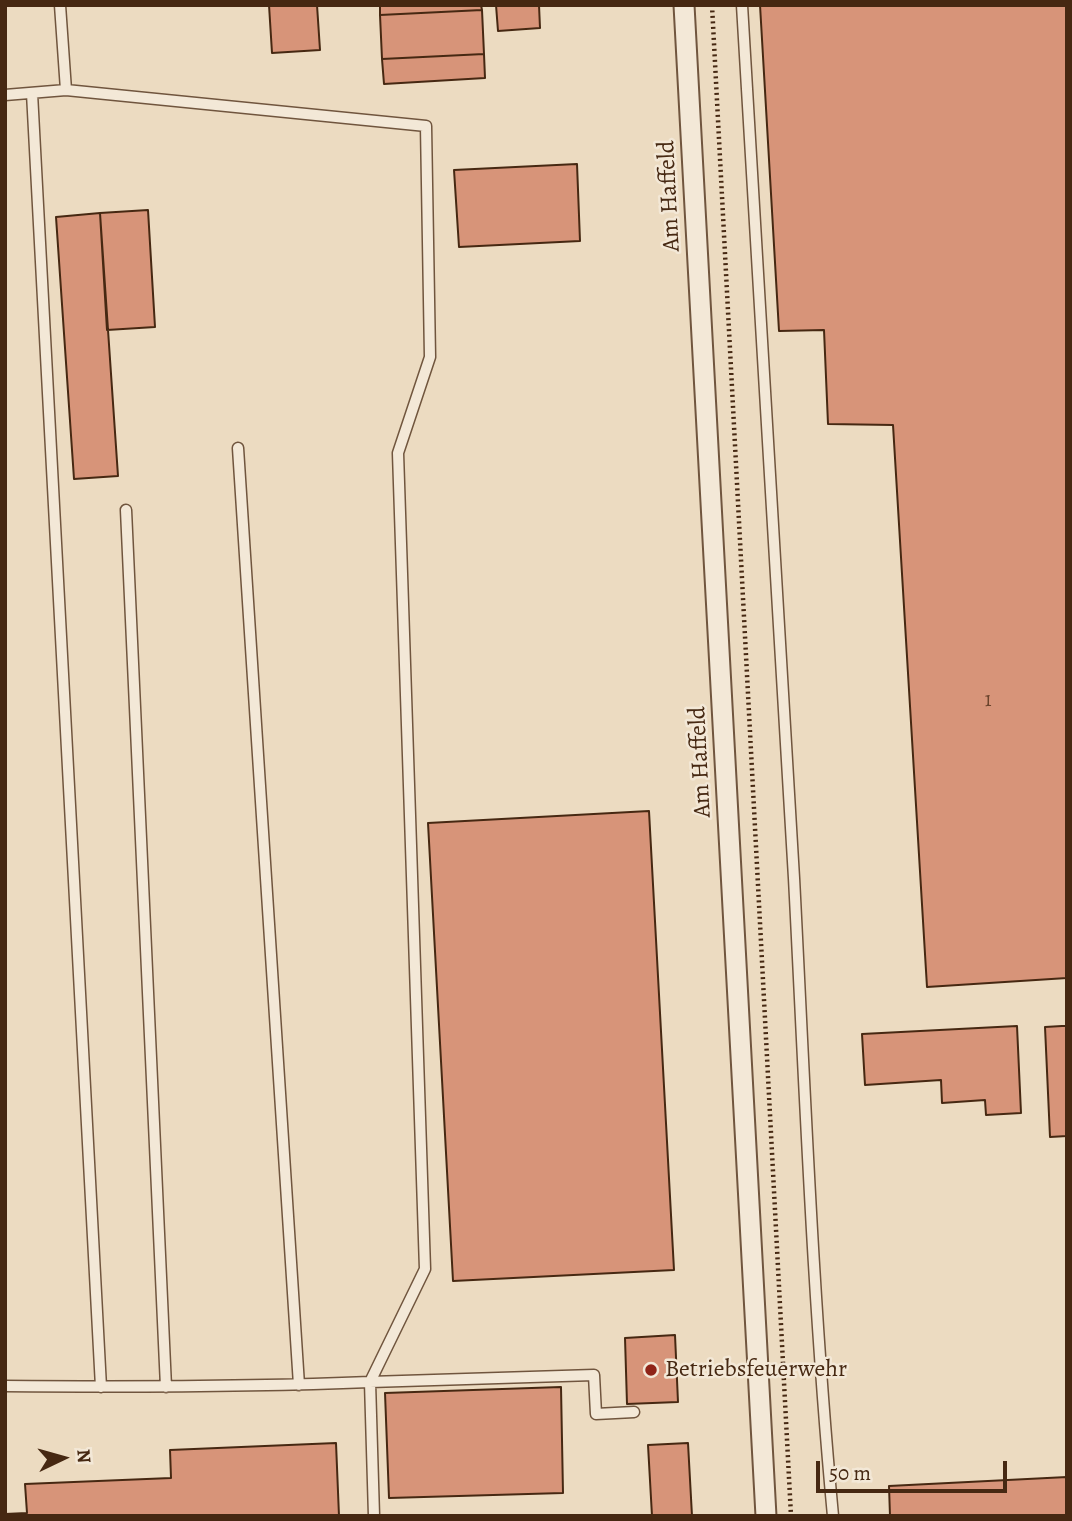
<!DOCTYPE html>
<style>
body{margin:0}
#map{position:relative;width:1072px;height:1521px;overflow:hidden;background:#ecdbc1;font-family:Alegreya,serif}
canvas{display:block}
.frame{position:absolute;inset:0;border:7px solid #462812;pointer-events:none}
.north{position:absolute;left:28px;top:1423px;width:70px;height:70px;-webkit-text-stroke:5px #f3e8d7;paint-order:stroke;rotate:85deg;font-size:19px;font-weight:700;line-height:28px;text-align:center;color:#462812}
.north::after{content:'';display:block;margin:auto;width:24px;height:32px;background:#462812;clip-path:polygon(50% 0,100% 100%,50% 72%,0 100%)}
.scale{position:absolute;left:816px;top:1461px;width:191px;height:32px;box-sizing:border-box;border:4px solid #462812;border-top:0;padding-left:9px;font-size:21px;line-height:24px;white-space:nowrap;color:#462812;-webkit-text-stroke:5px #f3e8d7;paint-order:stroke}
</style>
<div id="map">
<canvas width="1072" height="1521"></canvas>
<div class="frame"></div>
<div class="north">N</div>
<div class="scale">50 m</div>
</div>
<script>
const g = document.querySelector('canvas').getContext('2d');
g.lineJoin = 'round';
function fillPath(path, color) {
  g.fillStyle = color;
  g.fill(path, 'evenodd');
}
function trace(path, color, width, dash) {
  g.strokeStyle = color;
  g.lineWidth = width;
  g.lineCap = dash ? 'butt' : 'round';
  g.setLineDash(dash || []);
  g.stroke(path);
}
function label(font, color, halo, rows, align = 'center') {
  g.font = font + ' Alegreya,serif';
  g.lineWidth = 5;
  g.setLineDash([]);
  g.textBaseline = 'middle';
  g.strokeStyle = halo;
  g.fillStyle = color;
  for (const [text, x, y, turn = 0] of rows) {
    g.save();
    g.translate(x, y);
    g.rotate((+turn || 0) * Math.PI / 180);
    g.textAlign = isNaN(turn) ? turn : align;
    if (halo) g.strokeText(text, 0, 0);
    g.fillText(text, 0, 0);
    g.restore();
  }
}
const building = new Path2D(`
 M269,5h48l3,45 -48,3z
 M380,5h101l1,5 -102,5z
 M496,5h43l1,23 -42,3z
 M760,5h307v973l-140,9 -34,-562 -65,-1 -4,-94 -45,1z
 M482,10l2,44 -102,5 -2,-44z
 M484,54l1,24 -101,6 -2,-25z
 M577,164l3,77 -121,6 -5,-77z
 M148,210l7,117 -48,3 -7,-117z
 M100,213l18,263 -44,3 -18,-262z
 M649,811l25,459 -221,11 -25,-458z
 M1017,1026l4,87 -35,2 -1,-15 -43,3 -1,-23 -76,5 -3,-51z
 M1062,1026h5v110l-17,1 -5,-110z
 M675,1335l3,67 -51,2 -2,-66z
 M561,1387l2,106 -174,5 -4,-105z
 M336,1443l3,73h-334v-2l22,-1 -2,-29 146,-6 -1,-28z
 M688,1443l4,73h-40l-4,-71z
 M1067,1477v39h-177l-1,-30z`);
fillPath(building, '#d79479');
trace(building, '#462812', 2);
const lane = new Path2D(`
 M60,5l6,85
 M742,5c18,291 36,582 52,873 11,213 19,426 39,638
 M32,93l69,1294
 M5,95l61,-5 360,36 4,231 -32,96 27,816 -55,113 224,-7 2,39 38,-2
 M238,448l61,937
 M126,510l40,877
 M5,1386c122,1 244,1 365,-4l4,134`);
const street = new Path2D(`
 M684,5l82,1511`);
trace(lane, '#70553e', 13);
trace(street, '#70553e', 23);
trace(new Path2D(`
 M712,5l79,1511`), '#462812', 4.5, [2, 3.5]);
trace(lane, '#f3e8d7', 10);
trace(street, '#f3e8d7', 19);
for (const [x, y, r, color] of [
 [651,1370,7,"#8f2418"]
]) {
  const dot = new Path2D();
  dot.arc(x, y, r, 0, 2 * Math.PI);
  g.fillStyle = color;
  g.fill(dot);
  trace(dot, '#f3e8d7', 2.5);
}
label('21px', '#6a432c', null, [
 ["1",988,701]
]);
label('24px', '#462812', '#f3e8d7', [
 ["Am Haffeld",670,196,-93],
 ["Am Haffeld",701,762,-93]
]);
label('24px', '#462812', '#f3e8d7', [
 ["Betriebsfeuerwehr",665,1370]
], 'left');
</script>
